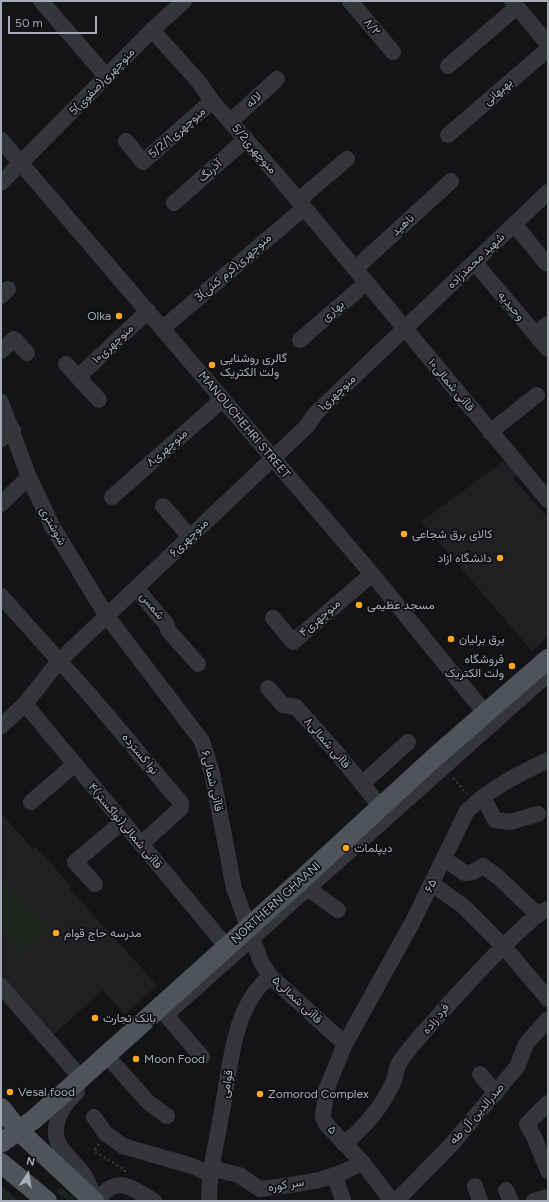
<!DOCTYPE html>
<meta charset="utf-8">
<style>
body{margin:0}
#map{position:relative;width:549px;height:1202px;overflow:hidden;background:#141416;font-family:Figtree,sans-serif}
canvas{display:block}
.frame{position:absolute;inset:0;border:2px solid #a5acb7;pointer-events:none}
.north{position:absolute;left:8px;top:1154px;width:40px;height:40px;-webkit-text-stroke:3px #0f0f11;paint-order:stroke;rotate:12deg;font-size:11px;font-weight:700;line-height:16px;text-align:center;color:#a5acb7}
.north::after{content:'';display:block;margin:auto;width:14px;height:18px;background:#a5acb7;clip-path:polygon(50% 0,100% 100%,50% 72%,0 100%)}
.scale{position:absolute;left:8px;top:16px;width:89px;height:18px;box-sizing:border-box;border:2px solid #a5acb7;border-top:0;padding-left:5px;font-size:12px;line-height:14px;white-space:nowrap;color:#a5acb7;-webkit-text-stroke:3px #0f0f11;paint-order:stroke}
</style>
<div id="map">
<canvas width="549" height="1202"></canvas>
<div class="frame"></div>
<div class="north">N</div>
<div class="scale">50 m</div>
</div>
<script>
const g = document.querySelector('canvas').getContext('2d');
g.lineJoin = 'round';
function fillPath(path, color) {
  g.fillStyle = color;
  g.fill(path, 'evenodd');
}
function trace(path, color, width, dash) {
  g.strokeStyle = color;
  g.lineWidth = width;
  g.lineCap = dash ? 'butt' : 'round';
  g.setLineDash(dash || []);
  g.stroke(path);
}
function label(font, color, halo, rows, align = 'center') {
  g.font = font + ' Figtree,Vazirmatn,sans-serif';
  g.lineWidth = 3.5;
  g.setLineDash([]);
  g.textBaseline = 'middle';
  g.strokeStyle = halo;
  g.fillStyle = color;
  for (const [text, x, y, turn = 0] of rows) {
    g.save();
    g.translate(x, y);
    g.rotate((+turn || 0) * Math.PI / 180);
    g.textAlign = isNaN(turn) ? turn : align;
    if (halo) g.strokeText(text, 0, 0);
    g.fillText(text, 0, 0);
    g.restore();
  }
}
fillPath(new Path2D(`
 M506,459l12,14 -5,5 35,40v118l-16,15 -111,-129z
 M1,813l32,36 3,-2 35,39 -2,2 88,97 -32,30 -22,-25 -51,46 -51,-57z`), '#202023');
fillPath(new Path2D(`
 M1,876l46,50 -26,24 -20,-21z
 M1,1186l18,15h-18z
 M60,1187l17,14h-9l-11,-9z`), '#1c241d');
trace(new Path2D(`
 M453,778l14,16
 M99,1144l-5,7 31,19 -1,3`), '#3b3d42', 2, [2, 3]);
trace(new Path2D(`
 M41,1l66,76
 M350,1l43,51
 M512,1l36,43
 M152,30l47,52 13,19 64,73 272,326
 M448,66l69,-59
 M230,122l47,-43
 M448,135l100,-86
 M1,140l371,434 113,139
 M126,141l17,21 69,-61
 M1,183l151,-153 32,-29
 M300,202l8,-10 39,-33
 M174,203l72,-64
 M514,224l32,39
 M475,263l73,86
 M355,269l96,-88
 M1,296l7,-7
 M163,328l141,-120
 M536,334l12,-10
 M300,340l66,-57
 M1,351l13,-12 13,14
 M66,364l33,36
 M78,377l70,-66
 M1,402l28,75 23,49 54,89 96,126 10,32 22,115 27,74 9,14 75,68
 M490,432l47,-37
 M1,439l12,-9
 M112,497l110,-97
 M1,504l28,-27
 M163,506l27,31
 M136,588l31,37 1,5 30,34
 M1,596l88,98 92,109v5l-40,36
 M273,618l20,24 79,-68
 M268,688l15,17 13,2 41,46 44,54
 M25,704l201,242
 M1,726l24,-22 34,-43 247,-234 10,-14 232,-221
 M362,784l46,-42
 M483,797l12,23 15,2 28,-8
 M31,802l43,-37
 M444,859l21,14 8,-1 10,-6 14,10 41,39
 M299,882l39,28
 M95,884l-20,-22 47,-40
 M432,884l31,22 41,41 44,52
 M1,986l80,92
 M159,1007l43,50
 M170,1011l378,-337
 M106,1055l42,47 19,14
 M480,1074l16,19
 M77,1092c-15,14 -30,37 -15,57 6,9 16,17 22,26 5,7 8,18 11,26
 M548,1103l-21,21 8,15 13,32
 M94,1117l11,16 18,13 69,20 18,8
 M344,1144c21,-17 37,-36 49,-61 3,-7 3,-16 8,-23 14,-21 129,-148 147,-151
 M211,1168l28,7 21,14c35,-5 72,-7 102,-27
 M335,1176l8,25
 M475,1186l5,15
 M506,1190l5,11
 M97,1201c19,-27 34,-14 57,0
 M209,1201c0,-31 8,-60 13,-90 9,-46 10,-103 48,-135
 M392,1201l-30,-39 -36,-38 -3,-7 3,-27 19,-46 67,-121 55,-112c23,-23 52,-37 81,-51
 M396,1201l55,-56 66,-78 9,-23 22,-25
 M534,1201l14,-4`), '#35363b', 16);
trace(new Path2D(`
 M1,1108l18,23 75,70
 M1,1143l32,-23 48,-42 218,-196 136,-125 113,-98
 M1,1163l46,38`), '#51535a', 20);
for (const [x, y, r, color] of [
 [119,316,4,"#fda825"],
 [212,365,4,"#fda825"],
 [404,534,4,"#fda825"],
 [500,558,4,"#fda825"],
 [359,605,4,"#fda825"],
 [451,639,4,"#fda825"],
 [512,666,4,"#fda825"],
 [346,848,4,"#fda825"],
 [56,933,4,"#fda825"],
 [95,1018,4,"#fda825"],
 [136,1059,4,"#fda825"],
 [10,1092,4,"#fda825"],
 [260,1094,4,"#fda825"]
]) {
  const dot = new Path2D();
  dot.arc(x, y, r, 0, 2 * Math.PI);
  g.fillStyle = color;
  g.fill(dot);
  trace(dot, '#0f0f11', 1.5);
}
label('12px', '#a5acb7', '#0f0f11', [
 ["۸/۲",372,27,50],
 ["5منوچهری(صفوی)",102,82,-46],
 ["بهبهانی",498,92,-41],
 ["لاله",254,100,-43],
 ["5/2/1منوچهری",177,133,-41],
 ["5/2منوچهری",254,149,49],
 ["آذرنگ",210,171,-42],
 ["ناهید",403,225,-42],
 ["شهید محمدزاده",476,261,-44],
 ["3منوچهری(کرم کش)",233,268,-41],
 ["وحیدیه",511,306,49],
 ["بهاری",333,311,-41],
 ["منوچهری۱۰",113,344,-43],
 ["قاآنی شمالی۱۰",451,385,50],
 ["منوچهری۱",337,393,-43],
 ["MANOUCHEHRI STREET",244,425,50],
 ["منوچهری۸",167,448,-41],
 ["شوشتری",53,526,61],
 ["منوچهری۶",189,538,-44],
 ["شمس",152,606,50],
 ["منوچهری۴",320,618,-41],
 ["قاآنی شمالی۸",327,743,49],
 ["نوا گسترده",140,754,50],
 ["قاآنی شمالی۶",212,781,77],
 ["۴قاآنی شمالی(نواگستر)",125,826,50],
 ["۶۵",431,886,-64],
 ["NORTHERN GHAANI",276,903,-42],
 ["قاآنی شمالی۵",297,1000,43],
 ["فرد زاده",436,1019,-51],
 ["قوامی",227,1084,-81],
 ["صدرالدین آل طه",477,1114,-49],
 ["۵",332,1130,48],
 ["سر کوره",286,1185,-9]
]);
label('12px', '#a5acb7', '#0f0f11', [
 ["Olka",111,316,"right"],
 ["گالری روشنایی",220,358],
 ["ولت الکتریک",220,372],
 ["کالای برق شجاعی",412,534],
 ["دانشگاه ازاد",492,558,"right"],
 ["مسجد عظیمی",367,605],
 ["برق برلیان",459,639],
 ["فروشگاه",504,659,"right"],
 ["ولت الکتریک",504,673,"right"],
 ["دیپلمات",354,848],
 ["مدرسه حاج قوام",64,933],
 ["بانک تجارت",103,1018],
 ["Moon Food",144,1059],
 ["Vesal food",18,1092],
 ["Zomorod Complex",268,1094]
], 'left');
</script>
